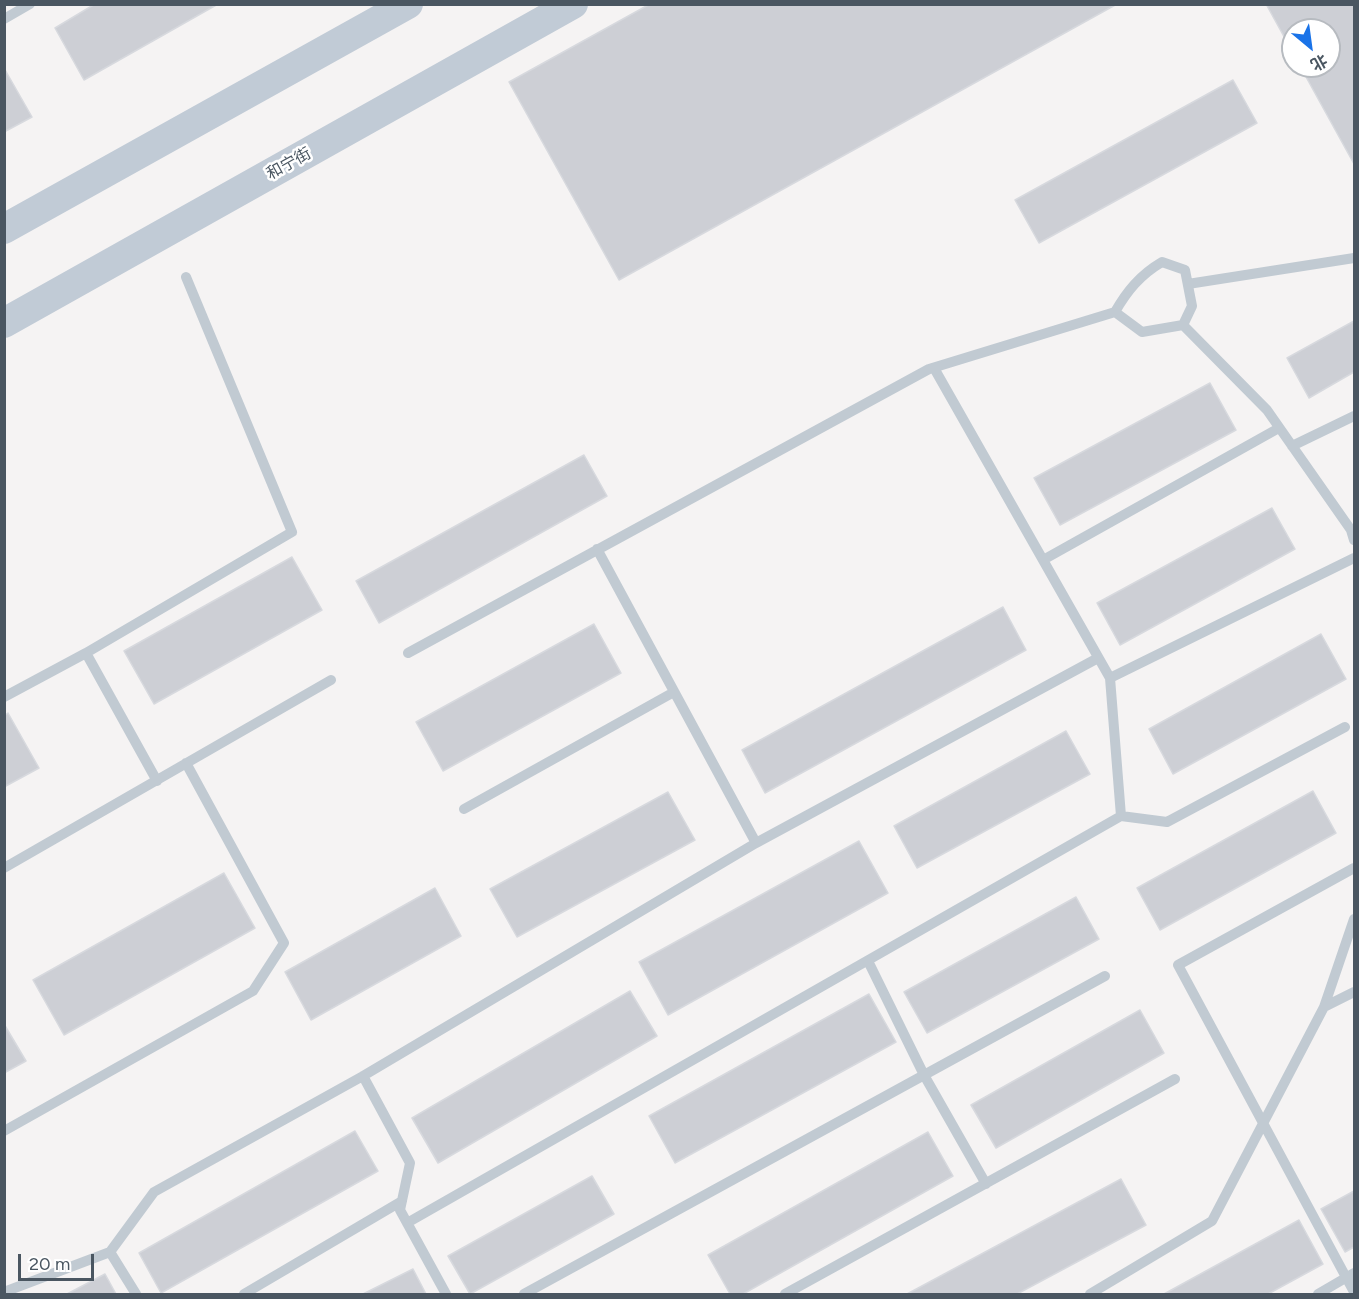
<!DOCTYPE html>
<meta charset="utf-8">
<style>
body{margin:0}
#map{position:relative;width:1359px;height:1299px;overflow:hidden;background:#f5f3f3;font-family:Figtree,"Noto Sans SC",sans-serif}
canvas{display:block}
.frame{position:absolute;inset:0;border:6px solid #4a5661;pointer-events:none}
.north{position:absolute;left:1281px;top:18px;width:60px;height:60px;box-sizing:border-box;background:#fff;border:2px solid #b7bbc0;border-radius:50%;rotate:151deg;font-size:16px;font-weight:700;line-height:24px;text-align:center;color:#4a5661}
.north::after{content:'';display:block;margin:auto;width:21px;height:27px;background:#1a73e8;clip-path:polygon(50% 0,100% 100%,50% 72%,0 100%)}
.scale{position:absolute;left:18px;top:1254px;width:76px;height:27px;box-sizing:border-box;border:3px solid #4a5661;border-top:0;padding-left:8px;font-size:18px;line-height:21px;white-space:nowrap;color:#4a5661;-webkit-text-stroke:4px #fff;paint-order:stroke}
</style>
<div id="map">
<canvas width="1359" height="1299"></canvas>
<div class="frame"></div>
<div class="north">北</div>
<div class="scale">20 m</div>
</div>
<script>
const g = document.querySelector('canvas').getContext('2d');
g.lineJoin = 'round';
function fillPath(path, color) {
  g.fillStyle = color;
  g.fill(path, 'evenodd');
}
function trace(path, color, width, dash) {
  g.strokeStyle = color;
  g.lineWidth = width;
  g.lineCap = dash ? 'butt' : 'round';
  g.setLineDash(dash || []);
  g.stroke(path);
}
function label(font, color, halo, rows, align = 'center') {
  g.font = font + ' Figtree,"Noto Sans SC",sans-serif';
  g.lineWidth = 5;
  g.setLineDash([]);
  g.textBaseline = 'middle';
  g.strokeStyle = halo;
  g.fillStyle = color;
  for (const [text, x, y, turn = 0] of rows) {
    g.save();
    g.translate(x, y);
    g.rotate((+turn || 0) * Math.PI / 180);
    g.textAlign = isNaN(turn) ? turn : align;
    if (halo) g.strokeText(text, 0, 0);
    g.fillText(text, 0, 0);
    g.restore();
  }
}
const building = new Path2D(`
 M95,4h123l-134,76 -29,-52z
 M650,4h467l-498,276 -110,-198z
 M1266,4h88v160l-54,-98h29v-36h-36v23z
 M4,68l28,49 -28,15z
 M1233,80l24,43 -218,120 -24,-43z
 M1354,321v51l-45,26 -22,-40z
 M1210,383l26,47 -176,95 -26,-47z
 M584,455l23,41 -228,127 -23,-42z
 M1272,508l23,41 -175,96 -23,-42z
 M292,557l30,53 -168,94 -30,-53z
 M1003,607l23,43 -261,143 -23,-43z
 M594,624l27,49 -178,98 -27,-49z
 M1321,634l25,45 -173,95 -24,-45z
 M8,713l31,55 -35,19v-71z
 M1066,731l24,43 -173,94 -23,-42z
 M1313,791l23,42 -176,97 -23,-42z
 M668,792l27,48 -178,97 -27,-48z
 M859,841l29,52 -220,122 -29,-53z
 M224,873l31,55 -191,107 -31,-55z
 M435,888l26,48 -150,84 -26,-48z
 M1076,897l23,42 -172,94 -23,-41z
 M630,991l27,45 -219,127 -26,-45z
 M869,994l27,48 -221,121 -26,-47z
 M1140,1010l24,43 -168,95 -25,-43z
 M4,1024l22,37 -22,12z
 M355,1131l23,40 -217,122 -22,-40z
 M928,1132l25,44 -210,118h-13l-22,-39z
 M592,1176l22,38 -144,80 -22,-38z
 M1121,1179l25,46 -129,69h-110z
 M1354,1191v56l-9,5 -24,-43z
 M1299,1220l24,44 -55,30h-104z
 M413,1269l13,25h-63z
 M105,1274l11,20h-49z`);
fillPath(building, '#cdcfd5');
trace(building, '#d7d9de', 1.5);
trace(new Path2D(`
 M4,19l26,-15
 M1188,284l166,-26
 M1115,312c12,-21 25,-37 47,-50l23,8 7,36 -9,19
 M934,368l176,310 244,-120
 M1292,446l62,-30
 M597,549l159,294
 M1043,560l236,-132
 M86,653l71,128
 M408,653l521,-284 186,-57 27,20 41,-7 84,85 84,120 3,10
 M4,697l82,-44 206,-121 -106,-255
 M464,809l210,-117
 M1121,816l46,6 178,-95
 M4,868l327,-188
 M1354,868l-176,97 176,327
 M868,961l56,114 62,109
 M1324,1007l30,-15
 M363,1076l47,87 -10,47 46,84
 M4,1131l249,-140 31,-48 -98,-180
 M407,1223l714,-407 -11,-138
 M110,1252l44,-60 209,-116 393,-233 342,-185
 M4,1292l106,-40 26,42
 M244,1294l158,-93
 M524,1294l581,-318
 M785,1294l390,-215
 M1090,1294l122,-73 112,-214 30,-88
 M1318,1294l36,-21`), '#c1cad2', 10);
trace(new Path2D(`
 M4,229l404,-225
 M4,323l569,-319`), '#c1cbd6', 30);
label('16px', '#4a5661', '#fff', [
 ["和宁街",289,164,-29]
]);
</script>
